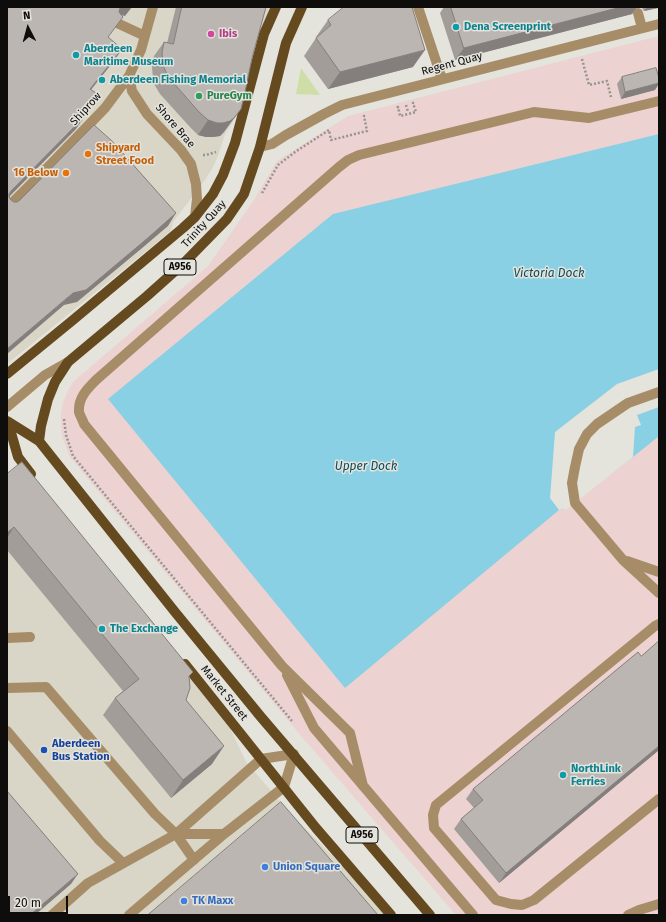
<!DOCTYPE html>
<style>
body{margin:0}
#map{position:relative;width:666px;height:922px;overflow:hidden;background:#e4e3dc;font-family:"Fira Sans",sans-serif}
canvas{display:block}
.frame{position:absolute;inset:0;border:8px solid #0e0d0b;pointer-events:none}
.north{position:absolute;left:8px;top:8px;width:40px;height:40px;-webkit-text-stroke:3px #e4e3dc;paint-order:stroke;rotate:354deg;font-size:11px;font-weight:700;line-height:16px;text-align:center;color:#0e0d0b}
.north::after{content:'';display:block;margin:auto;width:14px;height:18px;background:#0e0d0b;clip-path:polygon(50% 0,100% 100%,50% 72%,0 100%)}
.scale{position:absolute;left:8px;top:896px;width:60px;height:18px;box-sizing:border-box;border:2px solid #0e0d0b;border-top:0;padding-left:5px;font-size:12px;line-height:14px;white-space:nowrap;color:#0e0d0b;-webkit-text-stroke:3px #e4e3dc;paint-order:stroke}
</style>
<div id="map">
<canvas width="666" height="922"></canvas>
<div class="frame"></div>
<div class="north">N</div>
<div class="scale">20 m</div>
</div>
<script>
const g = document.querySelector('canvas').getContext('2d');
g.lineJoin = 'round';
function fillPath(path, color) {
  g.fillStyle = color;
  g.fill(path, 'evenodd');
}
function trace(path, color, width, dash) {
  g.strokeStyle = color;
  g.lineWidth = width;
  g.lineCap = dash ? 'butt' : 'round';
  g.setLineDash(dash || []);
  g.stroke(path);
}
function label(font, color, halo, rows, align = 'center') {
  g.font = font + ' "Fira Sans",sans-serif';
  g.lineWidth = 3;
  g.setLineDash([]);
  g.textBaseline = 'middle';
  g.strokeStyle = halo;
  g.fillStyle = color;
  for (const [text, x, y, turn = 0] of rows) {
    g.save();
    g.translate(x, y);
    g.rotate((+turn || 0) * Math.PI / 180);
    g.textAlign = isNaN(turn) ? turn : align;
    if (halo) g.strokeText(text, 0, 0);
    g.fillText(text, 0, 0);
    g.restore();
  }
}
fillPath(new Path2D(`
 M7,7h269l-30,94 -21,33 -7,22 -5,11 -8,13 -32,42 -2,9 -164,133z
 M7,472l67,55 147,182 25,53 47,54 98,99h-384z`), '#d9d6c8');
fillPath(new Path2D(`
 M659,36v879h-203l-154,-178 -232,-280 -8,-21 -1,-13v-10l2,-10 4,-10 6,-11 135,-116 46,-66 23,-39 71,-45z`), '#ecd2d1');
fillPath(new Path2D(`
 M301,68l19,27 -24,-1z`), '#cfdda7');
fillPath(new Path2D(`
 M659,134v302l-26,21 -68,52 -6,1 -214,178 -237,-289 225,-185z`), '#89d0e4');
fillPath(new Path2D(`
 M659,369v38l-22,8 4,10 -6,2 -2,30 -67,53 -2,-1 -5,1 -9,-12 5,-66 62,-48z`), '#e4e3dc');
trace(new Path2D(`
 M582,59l7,26 18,-4 4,16
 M406,105l2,7
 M397,108l1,-1 2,9 16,-4 -3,-9h1
 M203,155h3l10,-3
 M262,193l16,-28 17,-13 34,-22 2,10 36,-9 -3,-15h1
 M64,419l2,16 7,21 219,265`), '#95948f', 2.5, [2, 2]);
trace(new Path2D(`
 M418,7l24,72
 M638,13l4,15
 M117,23l28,13
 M129,76l3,15 15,23 34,36 10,14 5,20 1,15 -2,18
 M260,147l12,-3 14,-9 38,-21 18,-9 317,-81
 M7,208l43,-43 55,-57 24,-32 12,-26 12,-43
 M659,392l-31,11 -31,21 -10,10 -8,15 -4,18 -3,16 3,20 48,57 36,33
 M7,407l38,-32 23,-13
 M627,561l32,11
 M659,624l-4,2 -219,179 -3,10 1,13 62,72 15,4 11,1 12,-5 125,-101
 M7,638l23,-1
 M287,675l27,53 159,187
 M7,688l39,-1 109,127 21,20 18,26
 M7,731l93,110 23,22
 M363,786l-13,-53 -68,-67 -198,-242c-1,-4 -4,-8 -5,-12 -1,-14 8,-23 17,-32l243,-213 9,-7 11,-5 175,-43 55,6 70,-17
 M52,915l36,-32 88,-49 85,-75 33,-5 -10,33 -60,47h-48
 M129,915l95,-81
 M628,915l11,-5 20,-6`), '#a78d67', 10);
trace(new Path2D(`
 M7,374l66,-54 110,-92 12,-11 18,-23 10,-19 12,-32 29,-109 12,-27
 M7,421l32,20 136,171 86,105 169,198
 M8,422l10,35 13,17
 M39,441l2,-15 7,-27 7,-17 13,-20 79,-66 37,-33 43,-44 17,-25 16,-47 26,-104 16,-36
 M185,664l131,164 75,87`), '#654a1f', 10);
fillPath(new Path2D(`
 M176,7h90l-42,125 -4,4 -7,1h-7l-8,-2 -9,-9 -29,-32 -6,-10 -1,-5 -1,-12 2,-11 10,-14 3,1z
 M444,7h193l-5,7 -177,46 -15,-47z
 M638,7h21l-1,1 -14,3 -2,-3z
 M328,20l85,47 -85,22 -24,-33 12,-18v-1z
 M622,77l33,13 -34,9 -4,-15z
 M7,474l182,204 -3,22 26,64 -41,34 -68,-83 12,-17 8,-7 -116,-141z
 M659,750l-160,133 -45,-54 7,-10 13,-11 -8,-9 7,-10z`), '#a29d99');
fillPath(new Path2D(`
 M121,7h11l-7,9 -4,-1 -5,2 4,-9z
 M621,7h16l-5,7 -177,46 9,-12z
 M647,7h12l-1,1 -14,3z
 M122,49l-8,12 -32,40 8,-12z
 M425,50l-12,17 -85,22 12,-17z
 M659,83v1l-4,6 -34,9 4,-7z
 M241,109l-17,23 -4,4 -7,1h-7l-8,-2 10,-15z
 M85,116l-9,13 -69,70 4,-8z
 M176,213l-8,13 -27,23 -64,53 -13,3 -57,49v-5l66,-56z
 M14,527l-7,11v-5z
 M224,746l-12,18 -41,34 12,-18z
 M659,746v4l-160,133 7,-10z
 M78,874l-7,10 -36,31h-5z`), '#847f7d');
const building = new Path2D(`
 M7,7h114l-1,1 -1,4 4,5 -15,20 14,12 -32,40 6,4 -15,20 4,3 -74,75 -2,3v3l2,3 3,2h3l3,-2 74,-75 18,16 64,72 -27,24 -63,53 -13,3 -66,56z
 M182,7h84l-14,51 -8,39 -3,12 -7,9 -4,3 -7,2h-6l-9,-3 -9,-8 -29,-33 -5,-9 -2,-5 -1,-12 2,-11 9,2z
 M344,7h68l13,43 -85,22 -24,-34 15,-13 -3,-5z
 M451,7h170l-157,41z
 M656,68l3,10v5l-34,9 -3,-15z
 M22,462l171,210 -4,4 1,12 -4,12 38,46 -41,34 -68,-82 24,-19 -125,-152 -7,6v-59z
 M659,641v105l-153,127 -45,-54 22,-19 -10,-11 165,-137 3,4z
 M7,791l71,83 -48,41h-23z
 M281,802l97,113h-230z`);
fillPath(building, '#bcb6b2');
trace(building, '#847f7d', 1);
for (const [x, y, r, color] of [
 [456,27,4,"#0f9aa8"],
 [211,34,4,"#d1479c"],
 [76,55,4,"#0f9aa8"],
 [102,80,4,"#0f9aa8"],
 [199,96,4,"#2e9e5b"],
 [88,154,4,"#e8710a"],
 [66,173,4,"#e8710a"],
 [102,629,4,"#0f9aa8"],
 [44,750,4,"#1a4fb4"],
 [563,775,4,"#0f9aa8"],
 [265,867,4,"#3f7fe0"],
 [184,901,4,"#3f7fe0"]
]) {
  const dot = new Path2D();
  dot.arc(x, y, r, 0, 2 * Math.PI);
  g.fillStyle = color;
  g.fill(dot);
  trace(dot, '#e4e3dc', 1.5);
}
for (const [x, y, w] of [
 [180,267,32],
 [362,835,32]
]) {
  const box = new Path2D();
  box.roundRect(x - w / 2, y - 8, w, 16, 3);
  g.fillStyle = '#e4e3dc';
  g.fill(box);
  trace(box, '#0e0d0b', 1);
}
label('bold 10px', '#0e0d0b', null, [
 ["A956",180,267],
 ["A956",362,835]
]);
label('bold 11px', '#0d838f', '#e4e3dc', [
 ["Dena Screenprint",464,27],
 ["Aberdeen",84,49],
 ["Maritime Museum",84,62],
 ["Aberdeen Fishing Memorial",110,80],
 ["The Exchange",110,629],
 ["NorthLink",571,769],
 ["Ferries",571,782]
], 'left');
label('bold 11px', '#b23c85', '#e4e3dc', [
 ["Ibis",219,34]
], 'left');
label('11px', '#0e0d0b', '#e4e3dc', [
 ["Regent Quay",452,64,-15],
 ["Shiprow",86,109,-48],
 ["Shore Brae",175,126,49],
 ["Trinity Quay",204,224,-48],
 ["Market Street",224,693,51]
]);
label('bold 11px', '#27864d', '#e4e3dc', [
 ["PureGym",207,96]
], 'left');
label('bold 11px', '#c56008', '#e4e3dc', [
 ["Shipyard",96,148],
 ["Street Food",96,161],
 ["16 Below",58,173,"right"]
], 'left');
label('bold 11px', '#164399', '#e4e3dc', [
 ["Aberdeen",52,744],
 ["Bus Station",52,757]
], 'left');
label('bold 11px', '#366cbe', '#e4e3dc', [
 ["Union Square",273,867],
 ["TK Maxx",192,901]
], 'left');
label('italic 12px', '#0c4b59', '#e4e3dc', [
 ["Victoria Dock",549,274],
 ["Upper Dock",366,467]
]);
</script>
